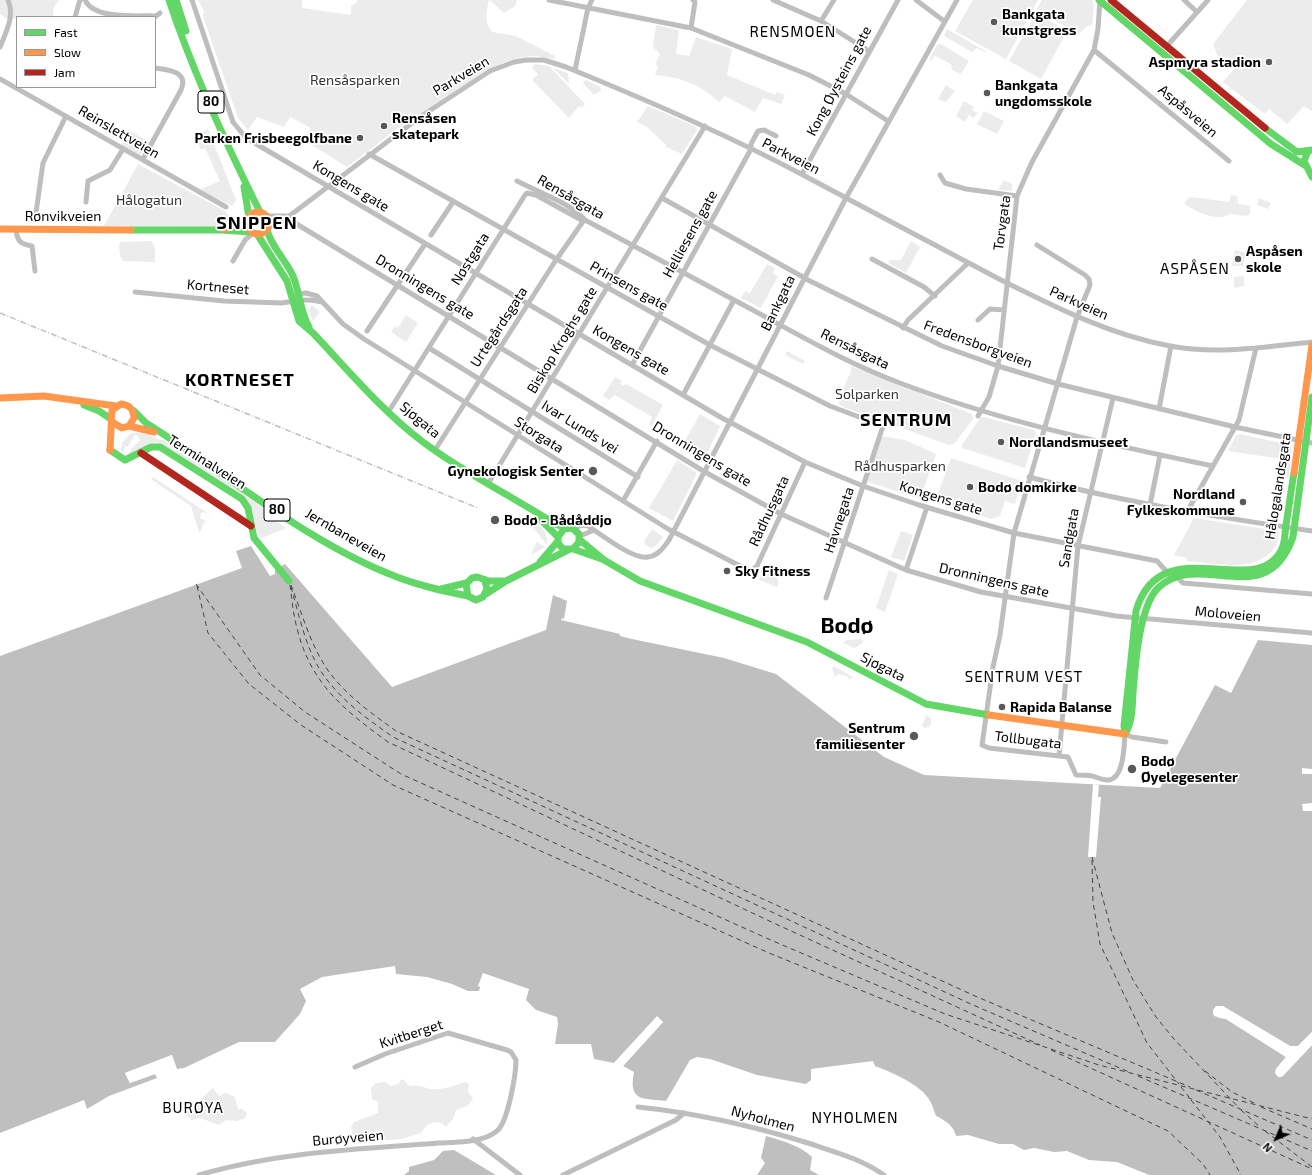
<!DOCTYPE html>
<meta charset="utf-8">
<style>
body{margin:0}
#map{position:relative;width:1312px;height:1175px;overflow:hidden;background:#fff;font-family:"Exo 2",sans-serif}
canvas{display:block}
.legend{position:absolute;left:16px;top:16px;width:140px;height:72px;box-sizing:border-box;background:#fff;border:1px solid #999;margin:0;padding:5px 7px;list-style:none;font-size:12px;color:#000}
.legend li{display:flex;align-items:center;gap:8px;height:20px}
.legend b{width:20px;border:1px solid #999}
.north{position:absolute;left:1256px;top:1119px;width:40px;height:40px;-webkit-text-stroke:3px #fff;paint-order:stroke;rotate:225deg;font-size:11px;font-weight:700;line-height:16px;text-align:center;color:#000}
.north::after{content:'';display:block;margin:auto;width:14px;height:18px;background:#000;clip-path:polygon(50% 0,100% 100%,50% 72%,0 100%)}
</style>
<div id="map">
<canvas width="1312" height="1175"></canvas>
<ul class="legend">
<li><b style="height:5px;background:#63d668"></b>Fast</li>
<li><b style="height:5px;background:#ff974d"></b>Slow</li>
<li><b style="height:5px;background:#b3261e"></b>Jam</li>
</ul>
<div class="north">N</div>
</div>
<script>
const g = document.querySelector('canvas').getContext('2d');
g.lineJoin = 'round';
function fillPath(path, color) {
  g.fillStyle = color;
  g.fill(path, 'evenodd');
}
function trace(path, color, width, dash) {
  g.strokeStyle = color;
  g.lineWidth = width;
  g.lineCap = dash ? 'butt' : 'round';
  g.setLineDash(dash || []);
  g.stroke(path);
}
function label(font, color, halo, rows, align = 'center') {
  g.font = font + ' "Exo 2",sans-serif';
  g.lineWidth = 3.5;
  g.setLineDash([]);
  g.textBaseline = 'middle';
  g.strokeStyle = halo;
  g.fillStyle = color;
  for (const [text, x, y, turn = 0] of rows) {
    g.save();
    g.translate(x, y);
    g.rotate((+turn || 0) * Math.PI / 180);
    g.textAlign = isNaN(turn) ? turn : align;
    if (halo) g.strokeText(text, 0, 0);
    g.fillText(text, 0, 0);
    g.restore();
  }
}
fillPath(new Path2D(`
 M0,0h59l-5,7 -1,10h-36v2l-11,-1 -6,-4z
 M198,0h104v8l49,7v-9l5,-3 1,-3h132c-3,12 -5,22 3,32l24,4 39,20 -1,3 -18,-3 -14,1 -17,5 -20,9 -92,61 -46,35 -43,-27 7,-12 -21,-11 -6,10 -27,-10 -9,13 -10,-12 -35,-102 1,-5z
 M490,0h27l-2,6 -11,7z
 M973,0h65l-32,59 -51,-28z
 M1042,0h50l2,6 -2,19 -5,1 -8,8 -4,-2 -37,-21 -1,-3z
 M1247,0h65v111l-8,-5 -17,18 -18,-15 -4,5 -42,-32 11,-13 -17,-14 -4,-11z
 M1036,13l31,18 -26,48 -32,-18z
 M656,25l23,5 -3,24 13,2 7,-19 36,12 -5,26 48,20 2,-3 8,3 -4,9 -18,-6 -8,14 -30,-16 -6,6c-19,-18 -39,-25 -64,-27l3,-9 -3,-2 5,-10 -7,-7z
 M947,29l40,23h-3l-7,-4 -5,4 -28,-16z
 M941,44l28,17 -8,13 -9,-4 -1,-6 -16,-8 -5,6v-4l7,-13z
 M534,64l15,2 36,38 -4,4 -2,-2 -10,12 -37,-38 6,-6 -6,-6z
 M553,68l15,5 1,11z
 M585,80l14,6 3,4 -8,5 -11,-12z
 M946,85l9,6 -9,11 -8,-3z
 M964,101l10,6 -2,3 6,3 -5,5 -4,-3 -4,7 -9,-6z
 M648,106l49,21v3l-15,24 -16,-7v-2l-19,-18 -10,-5z
 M984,111l20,10 -7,13 -20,-10z
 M208,129l28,71 -4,6 -33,-16 21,-9 -15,-33 -4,2 -6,-15z
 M130,131l19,11 -9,14 -19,-10z
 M138,164l87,47 4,5 2,9 -26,2 -101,-1z
 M1004,180l8,4v7l-14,-1z
 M1231,195l6,1 1,8 12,2v8c-6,4 -12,0 -19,0 -3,1 -6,2 -9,3 -13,1 -28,-6 -38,-14l6,-6 40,5z
 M1259,198l12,5 -3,6 -11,-4z
 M151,241l4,7v14l-32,-1 -3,-5 -1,-11 2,-3z
 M911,241l9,6 -14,26 -18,-10 2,-3h11z
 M1235,250l11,3 -3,13h-11z
 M767,264l8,4 -2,6 5,2 -17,32 -20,-10 4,-7 5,2z
 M1244,276v10l-10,2v-11z
 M312,305l8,7 -7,9 -5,-11z
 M406,315l12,8 -12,19 -15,-10 4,-6 3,2z
 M787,351l18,10 -2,3 -18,-9z
 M851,366l121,48 1,5 -18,24 -6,2 -106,-38 -4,-3v-5l12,-28z
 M615,377l7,4 -2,2 3,3 3,-2 37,21 -11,21 -3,-2 3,-7 -37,-22 -6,5 -6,-4z
 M700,414l20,12 -17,36 -22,-14z
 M983,417l51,13 2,3 -11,35 -63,-20v-3l18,-27z
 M131,433c15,-3 24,7 32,7l93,60 9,8 2,7 19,13 -24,10c-8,-7 -7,-19 -9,-28l-97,-68 -8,2 -20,11 4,-7 8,-7 -1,-4 -4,-3 -7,13 -2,-1 -3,6 -2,-1 1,-8z
 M1240,434l50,11 2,4 -3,28 -5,-1 1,-11 -3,-6 -54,-8 8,-15z
 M881,436l24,4 31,14 -16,45 -54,-18z
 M951,458l68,22 2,4 -6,20 -10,-3 -5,15 -8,3 -54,-15 -2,-5z
 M677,460l19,12v3l-23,46 -24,-13z
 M153,477l59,39 -9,-4 -2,1 -1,5 6,3 -3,3 -2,7 -2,1 -8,-26 -40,-27z
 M1194,518l84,13c2,8 -1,14 -6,20 -19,22 -59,12 -85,10v-3l-13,-3z
 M530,519c11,7 18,12 17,25 -10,-9 -12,-20 -28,-22v-2z
 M652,529l11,8 -7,9 -5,2 -5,-3 -2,-4z
 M901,531l12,4 -9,26 -13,-4z
 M1288,539h1v5l-16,22 -23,9h-75l-11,5 -14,13 -10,17c11,-52 77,-40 117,-39l29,-27z
 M537,542l8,5 -14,8v-1z
 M763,570l11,4 5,8 -2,5 -18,-7z
 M889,570l9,4 -13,38 -9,-4z
 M862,639l1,3c-10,8 -7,7 -20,1l4,-3z
 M834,666l19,11 -3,2 -4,-3 -8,-2 -3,3 -3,-9z
 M927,715l4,3v6l-2,3 -5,1 -2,-3z
 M402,1079l8,7c9,-2 14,2 22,3 10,1 23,-3 32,-7l5,2 -1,7 5,8 -6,7 -11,4 -3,9 -7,8 -4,-4 -8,-1 -7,3 -6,8 -19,6 -42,3 -7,-4 -2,-11 3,-5 24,-9v-11l-6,-3 -1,-11 5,-5 9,-1 6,4 7,-2z
 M213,1088l6,8 7,-3 9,4 3,12h4l5,4 -2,5 -8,3 -11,-1 -7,5 -19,-7 -8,2 -5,-5 -3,-8 17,-8z`), '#ececec');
fillPath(new Path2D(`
 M251,546l19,30 5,-2v-4l10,-6 107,123 154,-57 7,-35 14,6 -3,18 -2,-1 -1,2 59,14v2l12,3 92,19 52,16 108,83 40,18 236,13 55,-103 16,8 27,-53 54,5v124l-10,-1v6h10v29l-10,1 1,7h9v221l-14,14h-8l-67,-40h-5l-5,4v4l6,4 7,1 60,38 -10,12v6h7l29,-30v130h-163l-32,-13 -28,-2 -22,-9 -13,1 -20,-4 -10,2 -11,-6h-14l-31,-9 -12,1c-2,-10 -11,-16 -20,-20 -2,-5 -3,-10 -6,-15 -8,-16 -39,-29 -55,-35l-2,-5 -62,8v11l-5,4 -49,-9 -47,-16 -13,-2 -7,3 -24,41c-23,-3 -38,1 -32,-29l-11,-6 40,-44 -6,-5 -43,46 -20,-4 -3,-15h-36l3,-20 -1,-7 -21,-7 -10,-10 3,-11 -46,-16 -5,13 2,1 -1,4h-11l-16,-7 -25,-7 -31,-3 -1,-8 -73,11 -22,12 6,12 -6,13 -25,28h-36l-55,26 -7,1 -5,-14 -47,18 5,10 25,-9 2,4 -48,18 -22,13 -3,-9 -84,33v-477l242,-88 -6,-17z
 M766,1136c17,5 33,9 46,21l-2,13 9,5h-62l8,-12 -4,-5z
 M454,1150l42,25h-92l5,-4v-4l25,-7 9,-9z`), '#bfbfbf');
fillPath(new Path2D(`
 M1093,784l6,1 -1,12h3l-5,60h-8z
 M1216,1006h6l68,40h8l14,-14v3l-13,13h-10l-67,-40 -7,1v5l2,2 10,1 61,38v3l-10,12 1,5 28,-28 5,-4v2l-30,32h-4l-3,-4 1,-4 10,-12 -60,-38 -12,-3 -1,-6z
 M657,1016l6,6 -40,44 -2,-1 39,-43 -3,-3 -41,45 -2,-1z
 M172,1055l3,11 -2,1 -2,-9 -43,16 3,7 24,-9 2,1 -27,10 -5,-10z`), '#fff');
trace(new Path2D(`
 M196,584l64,91 45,37 96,62 372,167 172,73 154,51 213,54
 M290,585c2,14 3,29 7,43 13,55 47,82 91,114l390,183 262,120
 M291,585c12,31 21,66 42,92 18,22 41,38 63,54l579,265 215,91
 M197,586l11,47 41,51 52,41 92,60 376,168 170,69 229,109 35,33 7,11
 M291,587c9,31 16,69 37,94 18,23 41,39 65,56l580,268 156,67
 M1092,857l20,76 21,47 23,37 18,22 65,69
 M1092,860l1,42 7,42 47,99 32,41
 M1051,1050l261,119
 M1205,1071l27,21 24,12
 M1138,1076l174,75
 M1181,1087l8,10
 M1196,1090l116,50
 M1191,1100l29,37 21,38
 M1261,1107l51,22
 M1241,1110l20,18
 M1265,1131l47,36`), '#444', 1, [5, 4]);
trace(new Path2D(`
 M85,0c9,20 52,15 71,16l4,-3
 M192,0l41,122 13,16 476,280 83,44 58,24 56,19 95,28 143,28 10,11
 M549,0l142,28 118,47 37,19 42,27
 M773,0l48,21 48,30
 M916,0l28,21
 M1184,0l13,12
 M75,17l5,-17
 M821,21l13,-21
 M691,28l4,-26 -2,-2
 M0,47c6,-15 15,-31 8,-47
 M1166,47l42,-47
 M1094,50l135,111
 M575,70l13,-62 4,-8
 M0,79l226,128
 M369,154l341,191 120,61 53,20 -57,172
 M143,159l38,-69c8,-19 -13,-20 -26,-22
 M802,174l96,-174
 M940,175l5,8 21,6 51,7
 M517,181c23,12 50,20 68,39 59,31 117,63 175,94 46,25 91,51 140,69 102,39 207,61 313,83
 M662,198l148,83 132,65 56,20 60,18 177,43 77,16
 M86,202l2,-21 22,-11 13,-21
 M267,216h21
 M289,216l6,7 410,249 76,42 125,56 75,22 135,24 196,17
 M35,220l8,-57 23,-47
 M269,227l15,-7 136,-103 70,-46 24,-9 12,-2h18l22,7c81,33 160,67 237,108 66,35 131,70 198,105 54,27 109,55 169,66 47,9 95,1 142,-4
 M16,229c1,12 4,15 16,17l3,25
 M431,235l22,-33
 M1037,245l48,30 4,4 1,6 -13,32 -63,216 -14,102 -7,32 -11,78 7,3 79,9 8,18c5,0 11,0 16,1 5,1 9,4 15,4 17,1 17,-34 18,-46l7,3 34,5
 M872,259l52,28 11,9
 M233,261l12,-21 8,-7
 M135,292l89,9 58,2c12,-2 27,-5 39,-1
 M297,294l9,-1 11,3 26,28 21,15 304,190 78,40 6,1 5,-4 48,-104
 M978,320l12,-11 14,1
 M903,328l5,-8 59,-56
 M367,331l58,-87
 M429,348l209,129
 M632,365l119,-216v-5l7,-13 6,-1 12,6
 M683,395l51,-95
 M1159,409l12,-63
 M389,411l136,-216 2,-2 9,2 47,26
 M978,416l11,-19 9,-31 19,-170 15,-34 62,-112 4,-21 2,-29
 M435,450l119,-187 30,-43
 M1029,477c93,25 188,40 283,54
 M488,484l217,-358
 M623,501l34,-60
 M1150,505l10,-50
 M1187,512l52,-92 17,-72
 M572,528l12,-3 4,1c14,9 45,34 60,31 10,-1 16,-10 21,-17l177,-342 111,-198
 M580,536l14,-6
 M906,570l21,-63
 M1177,577l6,6 129,11
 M1059,756l19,-210 35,-148
 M638,1107c58,6 115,19 170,36 27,9 53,16 76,32
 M473,1139l47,36
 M199,1175c78,-23 159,-26 240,-32 17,-1 46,0 59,-13 10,-10 18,-55 18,-70l-5,-8 -4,-2 -59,-17 -63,21 -30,13
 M563,1175l113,-55 8,-7`), '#bebebe', 5);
trace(new Path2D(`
 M169,0c24,73 57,144 91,212
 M176,0l10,31
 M1099,0l172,144 35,22
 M1265,128l32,24 15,-2
 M1308,151l-4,10 8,16
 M244,187l5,30
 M131,230h91l29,2
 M267,230c5,18 19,30 26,46 7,17 7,35 16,51
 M257,234l30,47 12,40 14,12c35,37 69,78 110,109 41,31 89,54 132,82l11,4
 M84,405l15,6 12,8
 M134,411l12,12c82,51 161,120 251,154 23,9 47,14 71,19
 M110,450l15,10 26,-13h9l82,52 6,9 6,30 35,43
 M540,519l18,18v6l5,6h10l6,-7v-8l-7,-6 -8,1 -6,8
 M580,540l24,20 36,21 167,61 119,62 63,11
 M573,549l29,10
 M540,562l18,-21
 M485,581l2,8 -4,8 -7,3 -8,-4 -2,-12 6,-6 5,-1 12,4h17
 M441,589l25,-6
 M486,594l20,-13 62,-31
 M1125,734l-1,-8 12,-115c24,-85 125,-6 147,-65 2,-6 2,-15 3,-21 3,-18 5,-35 8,-52
 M1125,734c8,-13 7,-27 8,-41 2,-27 6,-86 25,-105 41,-40 108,26 135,-51l19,-140`), '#63d668', 7);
trace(new Path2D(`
 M247 223a11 11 0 1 1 22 0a11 11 0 1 1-22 0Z
 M0,229l131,1
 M224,229l23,-8
 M0,398l44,-2 72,10
 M129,426l25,6
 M110,450l2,-40 9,-6c9,1 12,5 13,14l-5,8 -7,2 -10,-6
 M1294,473l18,-128
 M989,715l136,19`), '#ff974d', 7);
trace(new Path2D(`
 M1111,0l154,128
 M141,453l110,73`), '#b3261e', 7);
trace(new Path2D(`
 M0,313l478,195`), '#bebebe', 1.5, [6, 2, 1, 2]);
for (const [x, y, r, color] of [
 [994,22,4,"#595959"],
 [1269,62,4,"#595959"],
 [987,93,4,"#595959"],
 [384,126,4,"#595959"],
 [360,138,4,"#595959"],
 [1238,259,4,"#595959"],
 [1001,442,4,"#595959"],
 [593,471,5,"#595959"],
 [970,487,4,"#595959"],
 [1243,502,4,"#595959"],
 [495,520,5,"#595959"],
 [727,571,4,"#595959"],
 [1002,707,4,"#595959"],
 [914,736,5,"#595959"],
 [1132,769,5,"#595959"]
]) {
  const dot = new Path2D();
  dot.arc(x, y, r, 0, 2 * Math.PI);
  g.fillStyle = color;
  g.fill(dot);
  trace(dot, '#fff', 1.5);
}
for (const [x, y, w] of [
 [211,102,26],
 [277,510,26]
]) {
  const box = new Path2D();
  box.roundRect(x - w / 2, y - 11, w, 22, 3);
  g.fillStyle = '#fff';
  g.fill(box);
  trace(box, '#000', 1);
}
label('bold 13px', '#000', null, [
 ["80",211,102],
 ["80",277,510]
]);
label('bold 14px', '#000', '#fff', [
 ["Bankgata",1002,14],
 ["kunstgress",1002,30],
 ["Aspmyra stadion",1261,62,"right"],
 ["Bankgata",995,85],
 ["ungdomsskole",995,101],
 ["Rensåsen",392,118],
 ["skatepark",392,134],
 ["Parken Frisbeegolfbane",352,138,"right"],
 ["Aspåsen",1246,251],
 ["skole",1246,267],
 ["Nordlandsmuseet",1009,442],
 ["Gynekologisk Senter",584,471,"right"],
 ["Bodø domkirke",978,487],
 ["Nordland",1235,494,"right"],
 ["Fylkeskommune",1235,510,"right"],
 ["Bodø - Bådåddjo",504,520],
 ["Sky Fitness",735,571],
 ["Rapida Balanse",1010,707],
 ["Sentrum",905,728,"right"],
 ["familiesenter",905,744,"right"],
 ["Bodø",1141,761],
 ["Øyelegesenter",1141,777]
], 'left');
label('14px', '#000', '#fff', [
 ["Parkveien",461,76,-31],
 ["Kong Øysteins gate",839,81,-62],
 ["Aspåsveien",1188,111,40],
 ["Reinslettveien",119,132,30],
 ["Parkveien",791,156,27],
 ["Kongens gate",351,186,31],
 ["Rensåsgata",571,197,30],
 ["Rønvikveien",63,216],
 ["Torvgata",1002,223,-82],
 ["Helliesens gate",690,234,-61],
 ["Nøstgata",470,259,-58],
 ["Prinsens gate",629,286,29],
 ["Kortneset",218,287,5],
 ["Dronningens gate",425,287,31],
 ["Bankgata",778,303,-64],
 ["Parkveien",1079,303,24],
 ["Urtegårdsgata",499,327,-57],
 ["Biskop Kroghs gate",562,340,-59],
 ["Fredensborgveien",978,344,20],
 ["Rensåsgata",855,349,26],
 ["Kongens gate",631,350,30],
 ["Sjøgata",420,420,40],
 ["Ivar Lunds vei",580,427,32],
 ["Storgata",539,435,32],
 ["Dronningens gate",702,454,31],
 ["Terminalveien",207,462,32],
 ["Hålogalandsgata",1278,486,-81],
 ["Kongens gate",941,498,17],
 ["Rådhusgata",769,511,-65],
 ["Havnegata",839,520,-72],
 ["Jernbaneveien",346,535,30],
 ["Sandgata",1069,538,-80],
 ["Dronningens gate",994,580,13],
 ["Moloveien",1228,614,5],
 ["Sjøgata",883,667,27],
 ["Tollbugata",1028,740,7],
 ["Kvitberget",411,1034,-18],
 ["Nyholmen",763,1119,15],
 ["Burøyveien",348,1138,-5]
]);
label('14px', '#333', '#fff', [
 ["Rensåsparken",355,80],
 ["Hålogatun",149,200],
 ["Solparken",867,394],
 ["Rådhusparken",900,466]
]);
g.letterSpacing = '1px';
label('15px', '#000', '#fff', [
 ["RENSMOEN",793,32],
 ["ASPÅSEN",1195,269],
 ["SENTRUM VEST",1024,677],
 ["BURØYA",193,1108],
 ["NYHOLMEN",855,1118]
]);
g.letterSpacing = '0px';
g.letterSpacing = '1px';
label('bold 18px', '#000', '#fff', [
 ["SNIPPEN",257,223],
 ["KORTNESET",240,380],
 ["SENTRUM",906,420]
]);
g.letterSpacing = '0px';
label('bold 22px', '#000', '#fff', [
 ["Bodø",847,626]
]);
</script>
